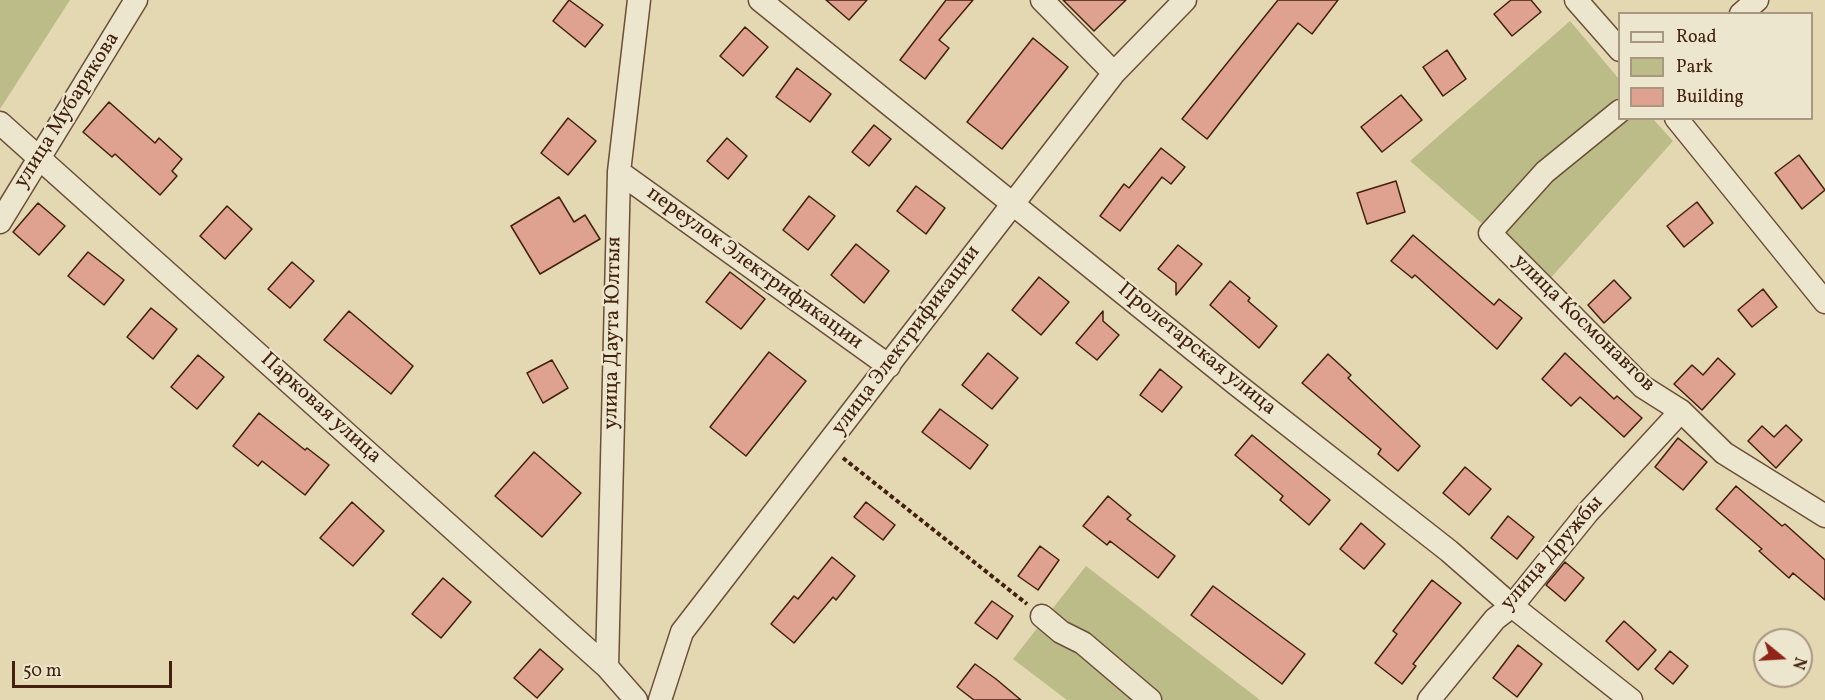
<!DOCTYPE html>
<meta charset="utf-8">
<style>
body{margin:0}
#map{position:relative;width:1825px;height:700px;overflow:hidden;background:#e4d8b3;font-family:Vollkorn,serif}
canvas{display:block}
.legend{position:absolute;left:1618px;top:12px;width:195px;height:108px;box-sizing:border-box;background:#ede6ce;border:2px solid #a99781;margin:0;padding:8px 10px;list-style:none;font-size:18px;color:#43210e}
.legend li{display:flex;align-items:center;gap:12px;height:30px}
.legend b{width:30px;border:2px solid #a99781}
.north{position:absolute;left:1753px;top:628px;width:60px;height:60px;box-sizing:border-box;background:#ede6ce;border:2px solid #a99781;border-radius:50%;rotate:108deg;font-size:16px;font-weight:700;line-height:24px;text-align:center;color:#43210e}
.north::after{content:'';display:block;margin:auto;width:21px;height:27px;background:#8f2418;clip-path:polygon(50% 0,100% 100%,50% 72%,0 100%)}
.scale{position:absolute;left:12px;top:661px;width:160px;height:27px;box-sizing:border-box;border:3px solid #43210e;border-top:0;padding-left:8px;font-size:18px;line-height:21px;white-space:nowrap;color:#43210e;-webkit-text-stroke:4px #ede6ce;paint-order:stroke}
</style>
<div id="map">
<canvas width="1825" height="700"></canvas>
<ul class="legend">
<li><b style="height:8px;background:#ede6ce"></b>Road</li>
<li><b style="height:16px;background:#bbbc88"></b>Park</li>
<li><b style="height:16px;background:#dfa290"></b>Building</li>
</ul>
<div class="north">N</div>
<div class="scale">50 m</div>
</div>
<script>
const g = document.querySelector('canvas').getContext('2d');
g.lineJoin = 'round';
function fillPath(path, color) {
  g.fillStyle = color;
  g.fill(path, 'evenodd');
}
function trace(path, color, width, dash) {
  g.strokeStyle = color;
  g.lineWidth = width;
  g.lineCap = dash ? 'butt' : 'round';
  g.setLineDash(dash || []);
  g.stroke(path);
}
function label(font, color, halo, rows, align = 'center') {
  g.font = font + ' Vollkorn,serif';
  g.lineWidth = 4.5;
  g.setLineDash([]);
  g.textBaseline = 'middle';
  g.strokeStyle = halo;
  g.fillStyle = color;
  for (const [text, x, y, turn = 0] of rows) {
    g.save();
    g.translate(x, y);
    g.rotate((+turn || 0) * Math.PI / 180);
    g.textAlign = isNaN(turn) ? turn : align;
    if (halo) g.strokeText(text, 0, 0);
    g.fillText(text, 0, 0);
    g.restore();
  }
}
fillPath(new Path2D(`
 M0,0h70l-70,109z
 M1570,21l49,58 1,39 33,1 20,22 -125,140 -138,-120z
 M1086,566l174,134h-193l-54,-41z`), '#bbbc88');
const building = new Path2D(`
 M569,0l34,25 -18,22 -32,-26z
 M826,0h41l-18,20z
 M946,0h27l-34,40 10,8 -24,31 -25,-19z
 M1063,0h63l-32,31z
 M1278,0h60l-26,34 -14,-11 -91,116 -25,-20z
 M1511,0h20l10,12 -29,24 -18,-22z
 M745,27l23,20 -25,29 -23,-20z
 M1033,38l35,29 -66,82 -35,-27z
 M1447,50l19,29 -23,17 -20,-29z
 M797,68l34,26 -21,28 -34,-25z
 M1401,95l21,25 -40,32 -21,-25z
 M109,102l46,41 4,-5 23,21 -10,12 5,5 -17,19 -45,-41 -3,3 -29,-25z
 M568,118l28,23 -28,34 -27,-22z
 M874,125l17,14 -22,27 -17,-14z
 M727,138l20,18 -19,23 -21,-18z
 M1161,148l24,19 -14,17 -9,-7 -42,54 -20,-15 24,-32 5,4z
 M1799,155l26,35 -23,19 -27,-36z
 M1396,181l9,31 -38,12 -10,-31z
 M916,186l29,22 -19,26 -29,-23z
 M809,196l26,20 -27,34 -25,-20z
 M559,197l15,25 11,-7 15,24 -60,35 -29,-48z
 M1697,202l16,21 -29,24 -17,-21z
 M38,203l27,23 -26,29 -26,-23z
 M227,206l25,23 -27,30 -25,-23z
 M1413,235l81,70 5,-6 23,19 -25,31 -82,-74 -3,3 -21,-17z
 M856,244l33,27 -25,32 -33,-28z
 M1178,245l24,19 -26,31v-12l-18,-14z
 M88,252l36,28 -20,25 -36,-29z
 M292,262l22,19 -24,27 -22,-19z
 M730,272l35,27 -24,30 -35,-27z
 M1039,277l30,25 -28,33 -29,-25z
 M1614,280l17,18 -27,25 -16,-18z
 M1230,281l20,17 -2,3 29,25 -18,22 -49,-43z
 M1763,289l14,18 -25,20 -14,-17z
 M151,308l26,21 -24,30 -26,-22z
 M349,311l64,55 -22,28 -67,-54z
 M1103,311v10l16,14 -22,25 -21,-17z
 M769,352l37,29 -60,75 -36,-29z
 M988,353l30,25 -26,31 -30,-24z
 M1565,353l49,46 3,-3 25,22 -18,19 -44,-40 -9,9 -29,-27z
 M1328,354l23,21 -3,3 72,68 -22,25 -20,-17 3,-5 -79,-66z
 M198,355l26,22 -27,32 -26,-22z
 M1718,358l17,16 -33,36 -28,-26 18,-19 11,10z
 M552,360l16,28 -25,15 -16,-30z
 M1160,369l22,18 -20,25 -22,-17z
 M940,409l48,36 -18,24 -48,-37z
 M259,413l46,37 2,-2 22,17 -24,30 -43,-34 -4,5 -25,-20z
 M1786,425l16,15 -26,28 -28,-27 14,-15 12,11z
 M1252,435l78,65 -21,25 -29,-25 3,-4 -48,-41z
 M1678,438l29,24 -24,28 -28,-23z
 M534,452l47,41 -39,44 -47,-41z
 M1465,467l26,22 -22,26 -26,-22z
 M1736,486l46,40 3,-2 40,36v40l-32,-27 -4,5 -30,-27 3,-2 -46,-40z
 M1108,496l23,19 -4,4 48,37 -17,22 -48,-37 -3,4 -24,-19z
 M352,502l32,29 -31,35 -33,-28z
 M866,502l29,23 -12,15 -29,-23z
 M1508,516l26,21 -17,22 -26,-21z
 M1361,523l24,21 -21,25 -24,-20z
 M1040,546l19,14 -21,30 -20,-14z
 M832,557l23,19 -19,24 -3,-3 -39,46 -23,-19 23,-28 4,3z
 M1565,562l19,16 -19,23 -19,-16z
 M443,578l28,24 -30,36 -29,-24z
 M1432,580l29,23 -48,61 3,2 -14,18 -27,-21 22,-29 -4,-3z
 M1213,586l92,68 -23,30 -91,-69z
 M992,601l21,15 -16,23 -22,-16z
 M1624,621l32,29 -18,20 -32,-29z
 M1518,645l24,19 -25,33 -24,-19z
 M540,649l23,20 -26,29 -23,-20z
 M1670,651l18,15 -15,18 -18,-15z
 M975,664l21,15 25,21h-47l-17,-13z`);
fillPath(building, '#dfa290');
trace(building, '#43210e', 1.5);
const minor = new Path2D(`
 M760,0l476,384 213,167 63,55 119,94
 M1042,0l72,73
 M1576,0l44,50
 M1741,14l16,-14
 M1620,111l-75,61 -55,61 153,154 38,24 43,42 101,63
 M1676,118l149,184
 M0,123l607,544 29,33
 M619,172l270,194
 M0,222l136,-222
 M1042,616l19,16 22,11 67,57
 M607,667l12,-495 20,-172
 M660,700l22,-68 432,-559 71,-73
 M1429,700l66,-81 17,-13 76,-94 93,-101`);
trace(minor, '#6b4f37', 25);
trace(new Path2D(`
 M843,458l184,146`), '#43210e', 4, [4.5, 3]);
trace(minor, '#ede6ce', 22);
label('21px', '#43210e', '#ede6ce', [
 ["улица Мубарякова",68,111,-58],
 ["переулок Электрификации",754,269,36],
 ["улица Космонавтов",1583,324,44],
 ["улица Даута Юлтыя",614,333,-89],
 ["улица Электрификации",907,341,-53],
 ["Пролетарская улица",1196,350,39],
 ["Парковая улица",320,409,42],
 ["улица Дружбы",1553,554,-49]
]);
</script>
